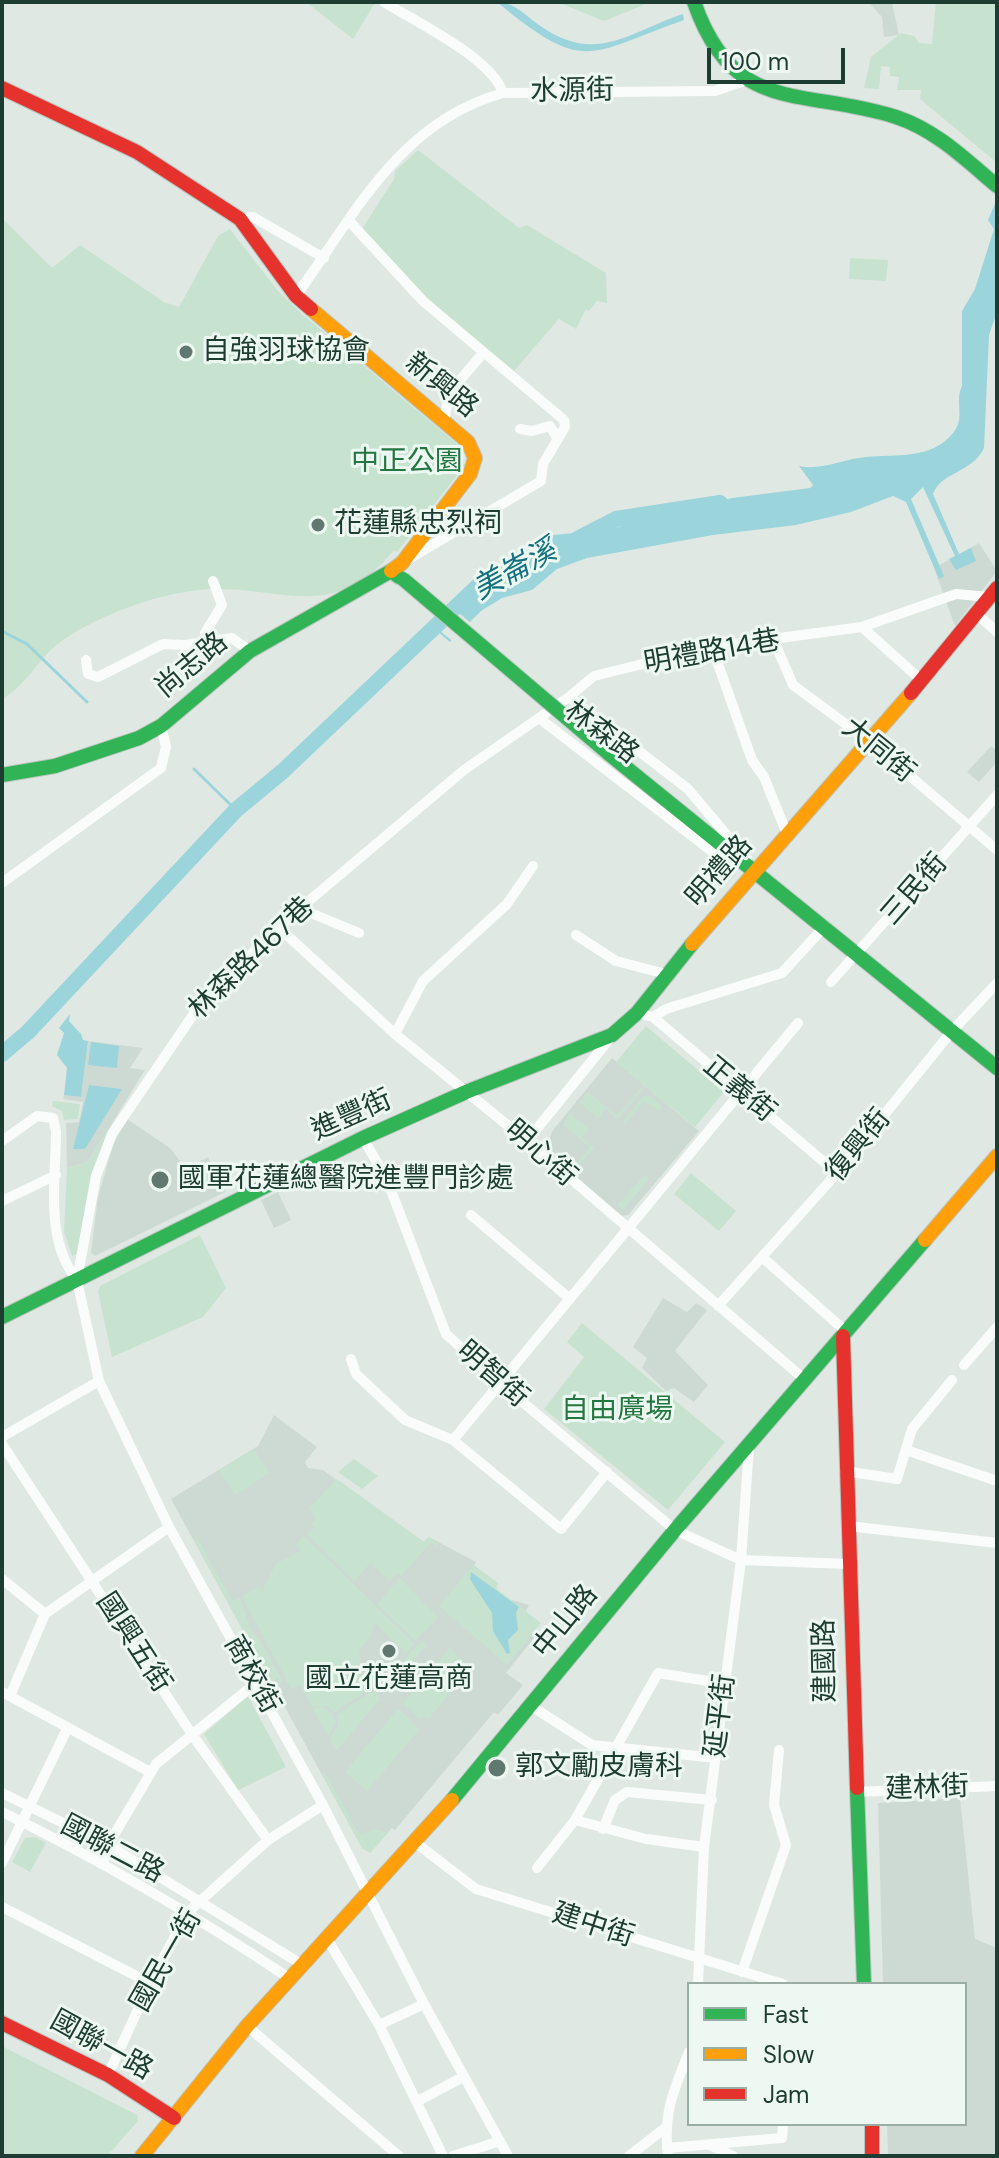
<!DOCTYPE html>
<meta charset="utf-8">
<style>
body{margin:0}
#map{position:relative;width:999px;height:2158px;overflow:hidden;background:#e0e8e4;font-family:"DM Sans",sans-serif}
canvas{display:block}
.frame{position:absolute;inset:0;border:4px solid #1d3c32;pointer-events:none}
.legend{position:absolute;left:687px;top:1982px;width:280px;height:144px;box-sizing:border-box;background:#eef8f2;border:2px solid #9aada5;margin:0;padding:10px 14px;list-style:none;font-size:24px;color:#1d3c32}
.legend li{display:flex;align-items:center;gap:16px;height:40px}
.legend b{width:40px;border:2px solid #9aada5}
.scale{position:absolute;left:707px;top:48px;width:138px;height:36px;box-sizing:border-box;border:4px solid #1d3c32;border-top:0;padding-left:10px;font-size:24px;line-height:28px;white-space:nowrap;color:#1d3c32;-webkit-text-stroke:6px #eef8f2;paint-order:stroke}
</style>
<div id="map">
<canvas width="999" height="2158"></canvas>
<div class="frame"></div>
<ul class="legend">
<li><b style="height:10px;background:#30b455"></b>Fast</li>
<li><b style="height:10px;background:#ff9f0a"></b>Slow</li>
<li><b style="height:10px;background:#e5322d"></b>Jam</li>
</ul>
<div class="scale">100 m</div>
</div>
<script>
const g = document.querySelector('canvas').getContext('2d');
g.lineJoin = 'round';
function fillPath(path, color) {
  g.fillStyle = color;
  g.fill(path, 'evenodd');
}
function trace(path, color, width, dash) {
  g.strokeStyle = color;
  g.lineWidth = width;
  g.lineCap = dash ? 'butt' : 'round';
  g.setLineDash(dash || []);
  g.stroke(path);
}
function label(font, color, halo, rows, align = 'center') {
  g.font = font + ' "DM Sans","Noto Sans TC",sans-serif';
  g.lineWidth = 6;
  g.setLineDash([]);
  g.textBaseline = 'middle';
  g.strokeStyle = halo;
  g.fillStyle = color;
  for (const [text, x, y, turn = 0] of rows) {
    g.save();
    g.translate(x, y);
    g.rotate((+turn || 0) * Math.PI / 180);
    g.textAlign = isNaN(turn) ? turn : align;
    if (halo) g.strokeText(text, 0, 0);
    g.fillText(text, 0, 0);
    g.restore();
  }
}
fillPath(new Path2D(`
 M892,2l7,33 -15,2 -2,-20 -12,-13z
 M979,543l18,28 -42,55 -21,-58z
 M991,746l6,5v11l-18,20 -12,-10z
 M88,1041l55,7 -13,20 15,2 -57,92 -21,6 -1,-45 13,-1 4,-20 -20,-3 1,-4 17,2z
 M612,1058l87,73 -71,84 -7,1 -74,-64 -1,-6 7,-16z
 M127,1119l43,29 16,21 22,-12 17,35 -130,64 -4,-3 7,-56 15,-52z
 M278,1192l13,28 -17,8 -13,-28z
 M663,1298l24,14 9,-9 11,7 -32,41 33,34 -14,17 -20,-14 -8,3 -24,-23 5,-10 -14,-11z
 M274,1415l43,32 -12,15 3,6 15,2 101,72 5,-5 47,25 -16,29 23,8 29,1 17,5 -8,16 17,12 -32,40 17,12 -25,30 -4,-3 -99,118 -3,-2 -22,25 -8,-5 -191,-349 87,-53z
 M960,1798l15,141 22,9v208h-109l-1,-32h78v-140h-82l-5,-181z`), '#cddad4');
fillPath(new Path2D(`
 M306,2h67l2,1 -22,36z
 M557,2h85l2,3 -40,16z
 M936,2h61v161l-77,-64 1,-9h-24l2,-13 -9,-1v-9l-9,-1 -2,23 -15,-1 7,-31 30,-24 13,3 5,7 13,1z
 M418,150l101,78 8,-3 79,48 1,30 -10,-2 -8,10 -3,-2 -10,20 -17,-10 -45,52 -89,-72 -63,-70 32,-50 1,-8z
 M2,218l50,50 28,-23 84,57 15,5 39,-71 12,-7 48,62 24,23 155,130 8,21 -68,87 -3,-2c-59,71 -104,39 -180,39 -20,0 -47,6 -67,12 -29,9 -64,24 -88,42 -21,16 -34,44 -57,56z
 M850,258l38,2 -2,21 -37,-2z
 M646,1026l78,66 -29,35 -50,-41 -27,33 -12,-10 -8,9 -19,-16 9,-10 28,23 4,-2 24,-28 -28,-23z
 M644,1096h6l13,11 -4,4 -15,-10 -20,24 1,-7z
 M53,1101l27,3 -2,15 -14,1 -2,-9 -10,-5z
 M570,1113l19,16 -7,9 12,10 -19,21 -8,-7 7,5 16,-20 -27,-22z
 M113,1121l-15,37 -17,95 -9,3 -8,-24 3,-64 21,-6z
 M691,1173l45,38 -17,20 -45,-37z
 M645,1175l4,4 -26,31 -6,-5z
 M200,1235l26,53 -23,29 -91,40 -14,-65 2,-6z
 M582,1323l143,119 -57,68 -124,-101 40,-52 -17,-15z
 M254,1450l16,23 -35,22 -16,-25z
 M354,1459l24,17 -16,13 -24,-17z
 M337,1479l87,63 5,-5 10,5 -3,4 -5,-4 -30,34 -4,-3 -7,8 -20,-18 -16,18 -47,-46 7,-7 -3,-5 5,-3 -6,-12z
 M196,1536l36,65 8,-3 10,31 10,11 23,41 -3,2 -2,-5 -7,4 -76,-141z
 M304,1536l111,108 -9,9 -31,-30 -6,16 -10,12 2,23 10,14 -36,24 -8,-6 -15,1 -12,-22 -9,4 -49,-93 17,-9 3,4 14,-27 25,-13 -6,-6z
 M474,1565l24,18 -1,6 44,34 -34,42 -68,-59z
 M400,1578l38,40 -23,23 -38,-37z
 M422,1641l5,4 -36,42 -10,-4z
 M450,1648l21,21 -43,50 -4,-3 -3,3 -18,-16z
 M374,1690l6,9 -43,51 -8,-11 9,-12 -1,-12z
 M248,1696l38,71 -48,23 -34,-56z
 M322,1707l11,7 3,8 -8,14 -15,-27z
 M398,1709l18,16 2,6 -51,60 -22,-19z
 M324,1771l35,63 17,-5 12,4 -18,20 -8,-5 -40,-74z
 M35,1837l11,6 -16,29 -18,-10 13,-24z
 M2,2046l135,69 1,6 -31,35h-105z`), '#c7e3cf');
fillPath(new Path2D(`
 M497,2c17,0 28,13 42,23 56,40 88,8 144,-11l1,6c-96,34 -99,55 -187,-18z
 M997,199v113l-8,23 -5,113c-12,25 -43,24 -51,46l26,60 12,-6 5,13 -20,9 -7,-11 6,-3 -32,-69 -12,12 33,77 -5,3 -33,-77 -13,-6 -42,16 -55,13 -83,10 -126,23 -30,11 -25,21 -30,8 -21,13 -31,31 -18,-15 68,-60 53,-32 54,-5 125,-32 78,-10 3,-3 -14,-19c23,5 43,-7 67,-9 30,-3 65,3 87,-24 13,-15 1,-31 9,-47v-75l13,-22 19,-60 -6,-9z
 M70,1014l-1,7 12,13 2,6 5,1 -7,56 -17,-2 3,-27 -10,-13 7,-22 -5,-5z
 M91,1042l28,4 -2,22 -29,-3z
 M89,1085l33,4 -37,60h-12z
 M471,1572l48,35 -3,6 2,17 -10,10 2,13 -3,1 -14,-23 -1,-18 -22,-34z`), '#9bd5db');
fillPath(new Path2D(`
 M450,605l23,20 -18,18 -25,-20z`), '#e0e8e4');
trace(new Path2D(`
 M2,631l25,13 60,58
 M194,769l42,41`), '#9bd5db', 3);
trace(new Path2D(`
 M577,539l39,-20 104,-16
 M2,1054l26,-22 208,-222 47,-39 196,-186 19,-9`), '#9bd5db', 16);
const fast = new Path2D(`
 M694,2c40,115 108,85 202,115 40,13 70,43 101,69
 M608,753l389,315
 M2,775l53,-9 84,-28 22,-12 89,-75 141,-80 8,6
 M2,1317l361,-179 103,-46 146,-57 25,-22 55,-69
 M857,1788l7,196
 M452,1800l223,-270 250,-290`);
const slow = new Path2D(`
 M311,309l157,133 7,16 -5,16 -68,89 -11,8
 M692,944l219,-251
 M925,1240l72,-84
 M142,2156l105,-130 205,-226`);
const jam = new Path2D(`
 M2,88l135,64 103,67 56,77 15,13
 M911,693l86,-105
 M843,1336l14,452
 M2,2023l106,52 66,43
 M872,2124v32`);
trace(fast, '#b9c5bf', 16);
trace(slow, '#b9c5bf', 16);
trace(jam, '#b9c5bf', 16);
trace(new Path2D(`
 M384,2c32,20 108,56 119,91l212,-2 29,-10
 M240,219l13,-2 71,41
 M350,222l73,79 141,119 1,7 -22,37 -2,17 -134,79
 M296,296c59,-82 103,-174 207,-203
 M444,423l5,-30 34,-40
 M520,429l12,2 18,-5 7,12
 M213,581l9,24 -17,28 6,8 4,-1
 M977,614l20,18
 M862,627l58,52
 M774,641l19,44 77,57 127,108
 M712,647l40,113 12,17 23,57
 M86,660l2,14 10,3 65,-33 22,1 47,-7 18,13
 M569,697l25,-21 118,-29 150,-20 94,-33 33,3
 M539,718l179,138 21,7
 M2,883l159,-115 5,-21 -5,-21
 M301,909l58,24
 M278,927l117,107 132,107 277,238
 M576,935l40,26 50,13
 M831,982l166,-187
 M637,1013l16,4 184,156
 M653,1017l13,-8 116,-36 43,-47
 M395,1034l28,-53 84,-77 26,-38
 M363,1138l24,42 59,154 55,50 174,146 66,30 107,4
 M2,1141l35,-25 16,2 3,13c0,49 -12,108 21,149l22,101 70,146 154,278 101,199 84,152
 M527,1141l84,-104
 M2,1201l54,-26
 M471,1215l98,83
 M762,1257l80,71
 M77,1280l19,-104 16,-42 83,-122 83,-85 186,-157 105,-73 119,92 59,70
 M718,1306l119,-133 115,-142 45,-48
 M351,1359l5,15 49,46 48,20 108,89 46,-57
 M964,1365l33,-38
 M2,1437l97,-56
 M453,1440l345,-417
 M2,1444l191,292 75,104
 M906,1450l91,31
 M845,1471l52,8 15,-50 40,-49
 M848,1526l149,17
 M2,1579l43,35
 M2,1692l148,80
 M10,1696l35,-82 124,-87
 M531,1706l61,39 124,13
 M856,1792l141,-6
 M2,1793l106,52 193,119
 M2,1812c100,49 194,104 287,166
 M575,1820l71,19 58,8
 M603,1829l12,-29 12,-8 85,8
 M416,1843l60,46 307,95
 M2,1863l65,-134
 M103,1863l5,-18 48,-81 100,-81
 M537,1868l38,-48 83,-147 68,11
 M2,1907l148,76
 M326,1937l53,88 64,131
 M742,1972l44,-127 -12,-40 5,-55
 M698,1984l6,-137 37,-287 8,-113
 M379,2025l45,-21
 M247,2026l152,130
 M108,2075l42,-92 38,-71 80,-72 55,-35
 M418,2101l45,-24
 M710,2145l23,11
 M667,2148l115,-10 1,-14
 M453,2156l47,-15
 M629,2156l36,-28
 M668,2156c-5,-43 5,-64 21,-104`), '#fafcfb', 10);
trace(fast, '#30b455', 14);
trace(slow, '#ff9f0a', 14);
trace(jam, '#e5322d', 14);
const fastBridge = new Path2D(`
 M403,579l205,174`);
trace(fastBridge, '#b9c5bf', 16, []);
trace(fastBridge, '#30b455', 14);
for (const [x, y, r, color] of [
 [186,352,8,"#617870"],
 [318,525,8,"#617870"],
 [160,1180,10,"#617870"],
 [389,1651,8,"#617870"],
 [497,1768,10,"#617870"]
]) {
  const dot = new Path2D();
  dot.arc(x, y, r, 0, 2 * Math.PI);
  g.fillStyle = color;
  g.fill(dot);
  trace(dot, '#eef8f2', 3);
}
label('28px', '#1d3c32', '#eef8f2', [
 ["水源街",572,92,-1],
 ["新興路",441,386,39],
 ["明禮路14巷",712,653,-10],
 ["尚志路",192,666,-40],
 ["林森路",601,733,37],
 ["大同街",878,751,39],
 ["明禮路",720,872,-49],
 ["三民街",915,890,-49],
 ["林森路467巷",252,959,-44],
 ["正義街",739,1090,40],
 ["進豐街",352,1116,-24],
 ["復興街",859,1146,-51],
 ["明心街",540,1154,41],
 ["明智街",492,1375,41],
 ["中山路",566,1622,-51],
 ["國興五街",133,1643,57],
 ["建國路",826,1661,-91],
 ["商校街",251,1675,61],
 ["延平街",721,1716,-83],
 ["建林街",927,1789,-2],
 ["國聯二路",112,1850,28],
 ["建中街",593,1926,18],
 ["國民一街",167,1961,-60],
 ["國聯一路",101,2046,29]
]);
label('28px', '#1d3c32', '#eef8f2', [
 ["自強羽球協會",202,352],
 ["花蓮縣忠烈祠",334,525],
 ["國軍花蓮總醫院進豐門診處",178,1180],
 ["國立花蓮高商",389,1680,"center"],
 ["郭文勵皮膚科",515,1768]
], 'left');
label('28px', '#237740', '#eef8f2', [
 ["中正公園",407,463],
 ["自由廣場",617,1411]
]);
label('italic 30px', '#11717e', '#eef8f2', [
 ["美崙溪",515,571,-29]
]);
</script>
